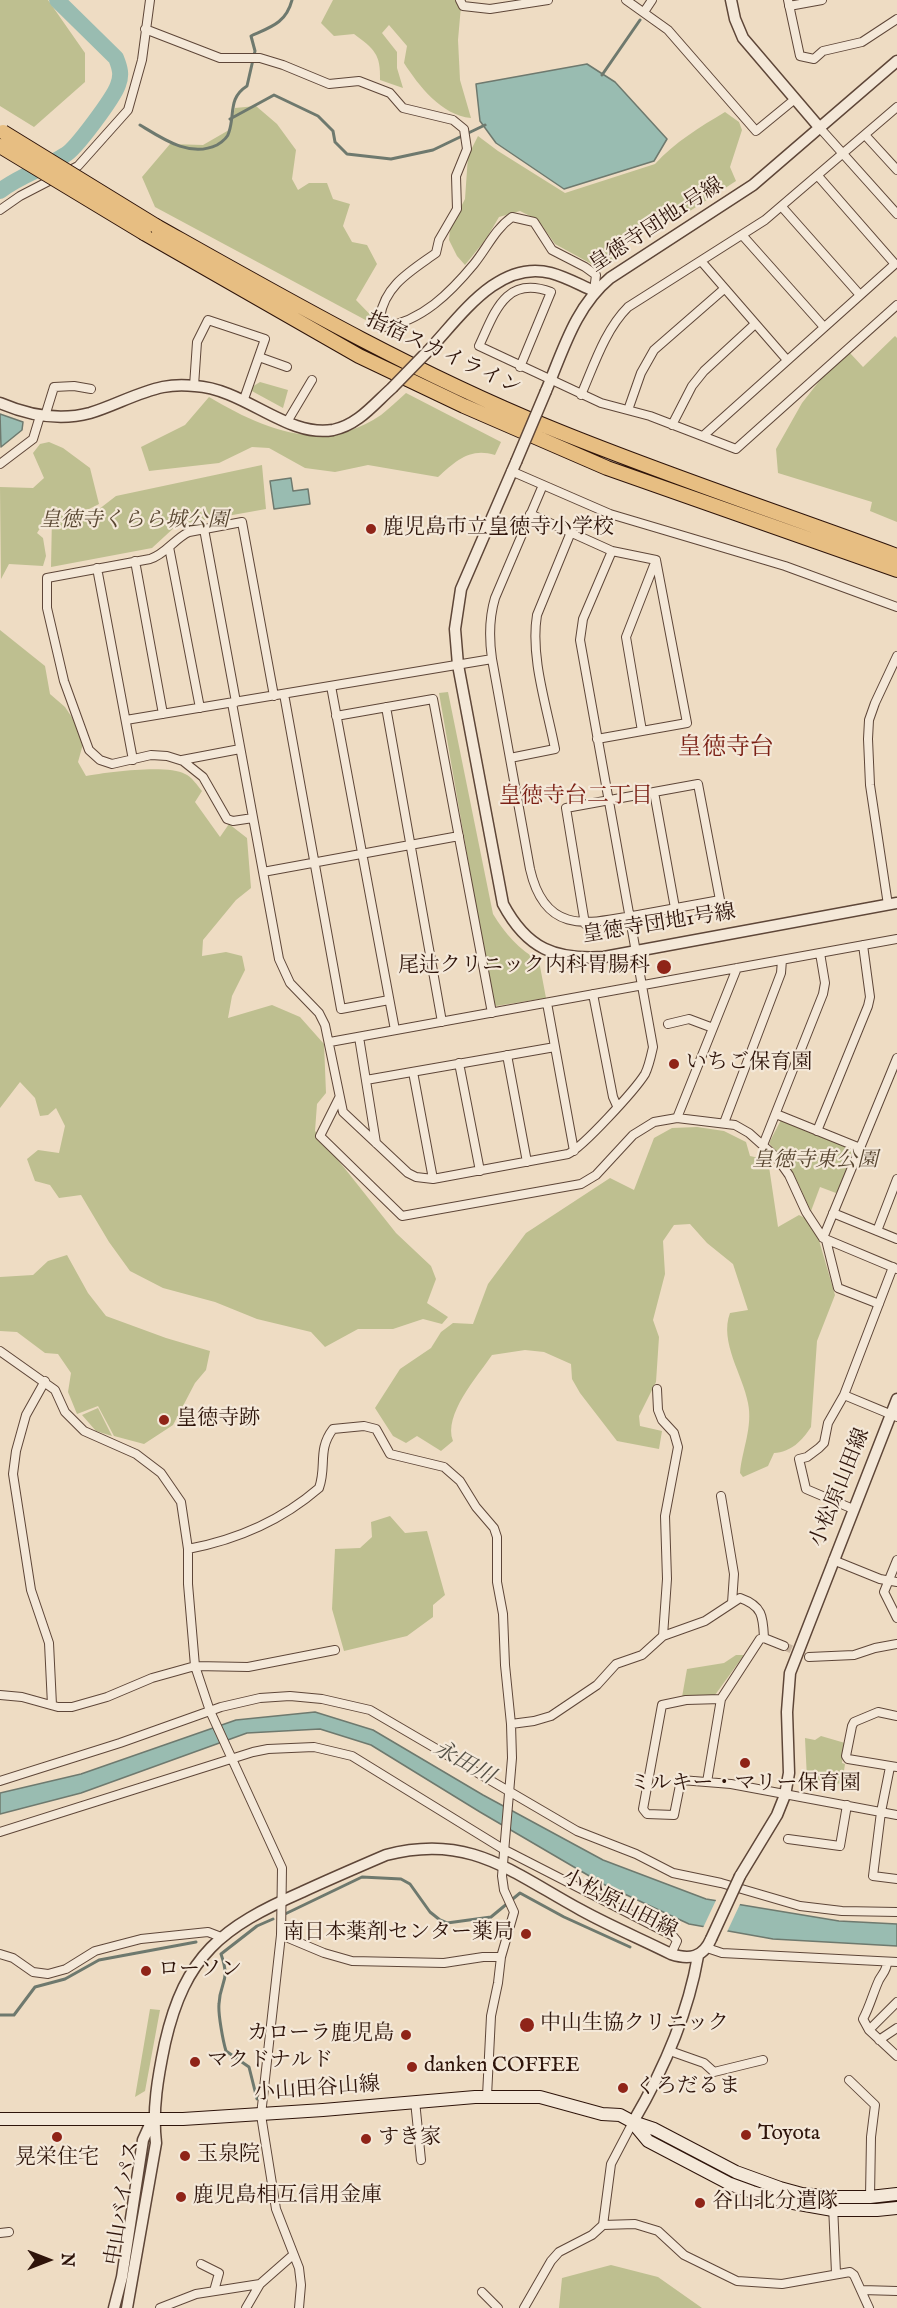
<!DOCTYPE html>
<meta charset="utf-8">
<style>
body{margin:0}
#map{position:relative;width:897px;height:2308px;overflow:hidden;background:#eedcc3;font-family:"IM FELL English",serif}
canvas{display:block}
.north{position:absolute;left:18px;top:2230px;width:60px;height:60px;-webkit-text-stroke:4px #f4e8d8;paint-order:stroke;rotate:90deg;font-size:16px;font-weight:700;line-height:24px;text-align:center;color:#2e140a}
.north::after{content:'';display:block;margin:auto;width:21px;height:27px;background:#2e140a;clip-path:polygon(50% 0,100% 100%,50% 72%,0 100%)}
</style>
<div id="map">
<canvas width="897" height="2308"></canvas>
<div class="north">N</div>
</div>
<script>
const g = document.querySelector('canvas').getContext('2d');
g.lineJoin = 'round';
function fillPath(path, color) {
  g.fillStyle = color;
  g.fill(path, 'evenodd');
}
function trace(path, color, width, dash) {
  g.strokeStyle = color;
  g.lineWidth = width;
  g.lineCap = dash ? 'butt' : 'round';
  g.setLineDash(dash || []);
  g.stroke(path);
}
function label(font, color, halo, rows, align = 'center') {
  g.font = font + ' "IM FELL English","Noto Serif JP",serif';
  g.lineWidth = 4.5;
  g.setLineDash([]);
  g.textBaseline = 'middle';
  g.strokeStyle = halo;
  g.fillStyle = color;
  for (const [text, x, y, turn = 0] of rows) {
    g.save();
    g.translate(x, y);
    g.rotate((+turn || 0) * Math.PI / 180);
    g.textAlign = isNaN(turn) ? turn : align;
    if (halo) g.strokeText(text, 0, 0);
    g.fillText(text, 0, 0);
    g.restore();
  }
}
fillPath(new Path2D(`
 M0,0h48l37,53v29l-51,45 -34,-21z
 M333,0h122l6,6 -3,34 2,40 11,38c-30,-3 -52,-32 -67,-55l3,-17 -18,-21 -7,8 15,19v16l6,20 -23,-8c1,-26 -6,-31 -26,-46l-20,2 -13,-13z
 M256,106l21,18 19,26 -4,29 6,11 11,-7h18l6,16 17,5 -7,22 9,16 15,3 10,19 -21,36 30,31 -231,-124 -13,-30 28,-33 33,1 26,-15 6,-22z
 M725,112l14,10 3,8 -12,37 6,14 -63,41 -16,-3 -38,24 -5,6 1,11 -5,5 -13,2 -42,-23 -17,-24 -18,-9 -21,6 -13,22 -21,26 -8,-9 -8,-16 1,-12 15,-29 3,-43 10,-20 20,15 67,42 90,-29c20,-22 45,-37 70,-52z
 M895,336l2,2v184l-27,-11 2,-9 -94,-29 -2,-24 26,-46 22,-28 26,-22 13,14z
 M260,382l28,8 -5,18 -33,-18 2,-3z
 M406,393l95,49 -6,13c-25,-8 -39,6 -57,22l-70,-12 -33,7 -30,-4 -36,-20 -17,-1 -33,16 -70,8 -8,-24 44,-22 24,-28c54,32 114,58 172,18 9,-7 17,-15 25,-22z
 M49,442l14,6 27,20 9,36 -10,5 -39,4 -13,20 6,5 3,18 -3,10 -34,-2 -8,15 -1,-92 33,1 11,-10 -11,-25 7,-9z
 M262,465l4,44 -89,16 -25,23 -101,19 1,-51 42,-3 22,-17z
 M0,630l45,36 5,28 15,13 8,12 10,25 -5,18 8,14c21,-4 82,-12 99,-2 7,3 12,11 17,17l-7,11 25,35 9,-13 18,14 4,50 -15,12 -33,40 -1,16 24,-4 16,4 3,14 -13,26 -4,22 44,-13 28,12 24,27 2,49 -9,11 -2,27 81,102 35,33 5,13 -9,24 21,14 -6,7 -19,-5 -30,10h-35l-33,18 -14,-15 -54,-13 -42,-17 -52,-14 -33,-17 -21,-29 -28,-47 -22,3 -9,-13 -15,-4 -8,-22 11,-9 21,3 6,-27 -9,-18 -8,7 -8,1 -5,-18 -15,-16 -20,26z
 M448,692l45,222c12,20 26,35 46,47l7,37 -50,8 -3,-2 -54,-311z
 M781,1120l71,29 2,4 -16,38 -2,2 -16,-6 -9,24c-9,-18 -16,-38 -28,-53 -5,-6 -10,-9 -14,-15z
 M697,1127l27,4 22,11 4,14 18,4 10,67 21,-12 8,4 11,18 17,58 -18,46 -6,86c-9,14 -20,25 -37,26l-6,13 -25,11 -3,-4c2,-23 13,-46 8,-70 -5,-28 -29,-61 -18,-90l18,-3 -15,-46 -26,-21 -17,-19 -16,1 -11,16 2,33 -12,46 6,17 -3,45 -17,34 1,10 22,5 -3,18 -42,-8 -37,-48 -8,-14 -1,-15 -27,-12 -19,-2 -33,5c-15,22 -49,60 -39,86l-12,10 -24,-15 -11,7 -13,-7 -18,-28 25,-39 31,-21 10,-16 12,-9 20,1 15,-40 38,-51 84,-55 24,12 20,-52 18,-10z
 M67,1255l21,38 18,23 60,22 44,13 -4,19 -11,13 -22,42 -29,19 -30,-8 -16,-30 -21,8 -9,-22 3,-19 -13,-19 -13,-1 -28,-21 -17,-1v-54l33,-2 15,-14z
 M98,1408l14,28 -16,-5 -14,-16z
 M390,1516l15,17 22,-2 18,64 -12,10v12l-26,19 -63,15 -12,-42 3,-60 25,-1 12,-11 -1,-15z
 M736,1655h8l-29,40 -33,2 5,-28 37,-6z
 M821,1736l24,7 -3,20 3,1 -3,20 -35,-5 -2,-41 10,2z
 M150,2009l10,1 -15,81 -10,6z
 M611,2265l47,12 44,31h-143l3,-30z`), '#bebf90');
const water = new Path2D(`
 M587,64l28,18 52,57 -13,22 -90,28 -68,-46 -16,-22 -4,-37z
 M0,414l23,8 -1,8 -21,17z
 M291,478l2,13 15,-2 2,15 -36,5 -4,-28z
 M315,1712l58,18 110,65 120,65 103,39 133,22 58,3v22l-124,-7 -84,-15 -86,-40 -123,-72 -109,-67 -51,-16 -73,4 -166,60 -81,21v-21l81,-19 155,-54z`);
fillPath(water, '#99bcb1');
trace(water, '#6e796e', 1.5);
fillPath(new Path2D(`
 M717,1898l24,4 -15,32 -24,-4z`), '#eedcc3');
trace(new Path2D(`
 M602,75l38,-55
 M230,119l44,-24 44,21 15,15 2,11 12,12 44,5 42,-9 52,-25
 M140,125c23,14 50,33 77,20 5,-3 11,-8 12,-13 6,-18 -1,-34 18,-46l8,-35 -4,-15c20,-9 35,-13 41,-36
 M285,1914l77,-37 39,2 9,5 20,28 10,8 7,3 44,-6 29,-24 44,24 66,30
 M0,2015h14l21,-28 30,-8 34,-19 97,-18
 M257,2099l-8,-32 -23,-16c-3,-10 -8,-37 -7,-47 1,-24 12,-21 2,-50l36,-28 16,-7`), '#6e796e', 3);
trace(new Path2D(`
 M0,191c20,-16 44,-22 65,-36 11,-6 49,-58 53,-70 4,-10 2,-17 -2,-27l-59,-58`), '#99bcb1', 16);
trace(new Path2D(`
 M784,1646l25,11`), '#c8b49e', 8, [8, 4]);
const minor = new Path2D(`
 M460,0l3,6 27,3 58,-9
 M626,0l42,30 88,101 39,-32
 M788,0l12,56 14,3 9,-8 39,-9 35,-23
 M789,6l33,-6
 M644,12l8,-12
 M145,29l75,29h40l23,7 46,19 30,-3 31,12 13,15 50,12 11,9 3,20 -11,27 1,33 -18,31 -3,13c-25,18 -51,32 -56,64l4,10c38,-6 66,-34 90,-63 13,-16 21,-35 38,-47l22,5 18,28 33,17 11,8 -2,16
 M819,127l78,87
 M865,135l32,35
 M782,207l78,88
 M0,210l20,-14 58,-30 50,-56 14,-50 8,-60
 M743,236l81,91
 M701,261l86,99
 M259,357l28,10
 M520,367l31,-75c-46,-17 -56,20 -72,54l122,57 49,13 86,33 161,-144
 M194,386l3,-44 11,-22 57,19 -21,60
 M581,395c13,-30 24,-65 47,-88l137,-87 132,-113
 M628,410l13,-37 13,-23 70,-61
 M45,416l9,-29 20,-1 17,3
 M287,422l25,-42
 M672,425l20,-39 12,-15 51,-47
 M703,436l192,-172 -77,-88
 M0,464l33,-25 7,-23
 M511,471l99,43 175,52 112,41
 M543,485l-48,113c-6,20 -6,40 -3,61l38,210c15,66 57,55 108,46 28,-5 55,-10 82,-15l-22,-116 -132,24 19,116
 M530,514l82,37 44,9 31,163 -90,16
 M204,529l32,173
 M169,547l31,161
 M135,561l28,153
 M97,568l36,192
 M331,686l64,344
 M284,694l57,315 48,-9
 M232,703l47,256 11,24 29,30 6,12 18,87 65,61 8,4 17,2 135,-25c15,-7 67,-64 77,-80 4,-8 6,-18 8,-27l-73,-407 3,-21 29,-68
 M386,707l56,315
 M336,716l97,-17 59,314
 M126,720l366,-61
 M642,731l-16,-94 30,-77
 M510,758l45,-9c-8,-42 -25,-92 -18,-134l34,-83
 M182,760l58,-11
 M654,792l21,116
 M253,818l-20,3 -6,-2 -24,-42 -20,-16 -16,-5 -16,-1 -39,9 -12,-4 -11,-10 -25,-69 -17,-73v-30l103,-19c16,-5 24,-20 39,-27l53,-10 32,174
 M263,872l196,-36
 M888,905l-18,-120 -2,-46 1,-19 6,-17 22,-47
 M593,994l20,103 4,9
 M547,1003l27,148
 M668,1024l21,-5 24,9
 M359,1037l17,106
 M330,1042l567,-103
 M507,1055l20,107
 M459,1063l21,108
 M413,1072l20,107
 M366,1080l189,-33
 M339,1098l-19,38 82,80 179,-32 15,-9 37,-40 21,-13 23,-4 58,7 14,8 28,25 12,17 17,37 17,26 74,31
 M776,1114l84,34
 M677,1118l60,-150
 M724,1123l57,-150 1,-13
 M817,1131l51,-125 2,-9 -7,-52
 M763,1145l60,-151 2,-11 -5,-30
 M833,1213l64,26
 M877,1231l20,-52
 M823,1238l74,-180
 M826,1240l12,48 41,16
 M0,1351l55,39 10,22 19,19 52,23 25,19 20,29 7,47v35l7,82 15,45 72,157 -1,67 -20,180 15,94 23,59 2,17 -2,23
 M45,1381l-19,34 -10,36 -3,23 18,116 18,53 3,62
 M844,1395l53,22
 M721,1496l13,78 -2,29
 M853,1509l-47,-20 -7,-30 8,-2 12,-9 5,-5 4,-20 16,-28 49,-128
 M188,1549c48,-9 94,-29 131,-61 8,-22 -2,-38 14,-59l31,-3 12,3 14,25 54,13 16,14 16,26 18,21 3,9v45l6,32 2,51 6,59 1,34 -10,118 2,14 10,22 -13,45 -3,26 -7,33 -4,80
 M833,1560l47,19 17,3
 M897,1560l-13,32 13,26
 M663,1636l42,-15 35,-23c23,8 23,19 24,40
 M809,1657l45,-2 21,-7 22,-4
 M0,1695l22,2 36,10h14l35,-10 45,-19 43,-12 53,1 87,-17
 M721,1699l-35,1 -24,5 -19,104 4,5 27,1 7,-35 50,4 166,31
 M897,1716l-19,-4 -24,10 -2,4 -6,30 2,3 49,8
 M511,1724l23,-3 17,-5 46,-31 19,-21 26,-9 21,-19 4,-57 -2,-63 13,-69 -4,-14 -12,-13 -4,-10 -1,-21
 M890,1767l-9,45 -8,64 24,3
 M0,1781l120,-38 101,-36 39,-9 30,-2 32,3 48,11 207,121 59,23 37,19 48,10 79,23 42,5 55,1
 M707,1782l14,-83 39,-60 4,-1 20,8
 M0,1832l253,-80 15,-3 46,-2 38,9 151,93 170,87 4,5 -6,13
 M788,1839l52,7 7,-41
 M281,1935l43,18 28,8 92,2 39,-6h18
 M707,1948l15,5 175,9
 M0,1954l13,4 20,14 15,2 18,-5 29,-18 46,-12 67,-7 13,5
 M887,1962c0,8 -4,11 -8,18 -6,13 -9,26 -16,39l6,11 28,26
 M869,2030l28,-28
 M879,2040l18,-12
 M670,2051l34,12 10,9 49,-12
 M849,2080l26,25 -4,32 -1,60
 M415,2101l6,59
 M833,2205l3,68
 M603,2225l32,-1 23,7 26,24 53,26 45,3 68,-12 4,3 15,33
 M0,2233l9,-1
 M201,2264l18,9 -5,18
 M862,2290l35,1
 M482,2292l16,16
 M160,2308l36,-14 64,-10 33,-29
 M246,2308l14,-24
 M524,2308l27,-47 8,-9 33,-17 11,-10 8,-61 22,-42`);
const tertiary = new Path2D(`
 M731,0l4,19 8,19 76,89
 M426,353c33,-34 71,-94 125,-80 15,4 29,12 43,18
 M546,391c17,-40 29,-84 64,-113l143,-93 144,-124
 M0,403c28,12 60,18 90,10 24,-7 48,-21 73,-26 10,-2 22,-2 32,-1 50,3 92,52 138,44 25,-5 41,-26 59,-42
 M516,462l-55,127 -6,40 3,36 45,239c24,45 52,56 101,53l293,-54
 M740,1876l37,-61 8,-20 4,-22 -2,-61 3,-39 107,-274
 M633,2122c30,-51 55,-108 65,-166
 M114,2308l8,-31 21,-137 10,-22
 M127,2308l29,-165c-4,-33 2,-67 9,-100 20,-88 57,-116 137,-151 28,-13 56,-25 84,-37 84,-22 125,17 195,55 29,16 60,29 90,44 18,6 32,4 40,-15`);
const secondary = new Path2D(`
 M0,2119h183l140,-9 152,-13h65l62,17 18,1 13,7 21,7 82,43 44,16 22,6 32,3h36l27,-3
 M633,2123l15,18 82,43 22,8 30,9 51,9h44l20,-2`);
const primary = new Path2D(`
 M156,226c128,72 255,145 392,201 114,47 233,86 349,129
 M144,233l215,123 105,50 143,62 290,102`);
trace(minor, '#5e4638', 10);
trace(tertiary, '#5e4638', 13);
trace(secondary, '#2e140a', 14);
trace(primary, '#2e140a', 16);
trace(minor, '#f4e8d8', 8);
trace(tertiary, '#f4e8d8', 10);
trace(secondary, '#f4e8d8', 12);
trace(primary, '#e7be82', 14);
const tertiaryBridge = new Path2D(`
 M392,388l34,-35
 M516,462l30,-71
 M711,1939l29,-63`);
const primaryBridge = new Path2D(`
 M3,132l153,94
 M0,146l144,87`);
trace(tertiaryBridge, '#5e4638', 13, []);
trace(primaryBridge, '#2e140a', 16, []);
trace(tertiaryBridge, '#f4e8d8', 10);
trace(primaryBridge, '#e7be82', 14);
for (const [x, y, r, color] of [
 [371,529,6,"#8f2418"],
 [664,967,8,"#8f2418"],
 [674,1064,6,"#8f2418"],
 [164,1420,6,"#8f2418"],
 [745,1763,6,"#8f2418"],
 [526,1934,6,"#8f2418"],
 [146,1971,6,"#8f2418"],
 [527,2025,8,"#8f2418"],
 [406,2035,6,"#8f2418"],
 [195,2062,6,"#8f2418"],
 [412,2067,6,"#8f2418"],
 [623,2088,6,"#8f2418"],
 [746,2135,6,"#8f2418"],
 [57,2137,6,"#8f2418"],
 [366,2139,6,"#8f2418"],
 [185,2156,6,"#8f2418"],
 [181,2197,6,"#8f2418"],
 [700,2203,6,"#8f2418"]
]) {
  const dot = new Path2D();
  dot.arc(x, y, r, 0, 2 * Math.PI);
  g.fillStyle = color;
  g.fill(dot);
  trace(dot, '#f4e8d8', 2);
}
label('21px', '#2e140a', '#f4e8d8', [
 ["皇徳寺団地1号線",657,226,-33],
 ["指宿スカイライン",443,355,25],
 ["皇徳寺団地1号線",659,925,-9],
 ["小松原山田線",841,1488,-68],
 ["小松原山田線",619,1905,27],
 ["小山田谷山線",317,2090,-4],
 ["中山バイパス",124,2203,-81]
]);
label('italic 21px', '#594732', '#f4e8d8', [
 ["皇徳寺くらら城公園",134,522],
 ["皇徳寺東公園",815,1162]
]);
label('21px', '#2e140a', '#f4e8d8', [
 ["鹿児島市立皇徳寺小学校",383,529],
 ["尾辻クリニック内科胃腸科",650,967,"right"],
 ["いちご保育園",686,1064],
 ["皇徳寺跡",176,1420],
 ["ミルキー・マリー保育園",745,1785,"center"],
 ["南日本薬剤センター薬局",514,1934,"right"],
 ["ローソン",158,1971],
 ["中山生協クリニック",540,2025],
 ["カローラ鹿児島",394,2035,"right"],
 ["マクドナルド",207,2062],
 ["danken COFFEE",424,2067],
 ["くろだるま",635,2088],
 ["Toyota",758,2135],
 ["すき家",378,2139],
 ["玉泉院",197,2156],
 ["晃栄住宅",57,2159,"center"],
 ["鹿児島相互信用金庫",193,2197],
 ["谷山北分遣隊",712,2203]
], 'left');
label('22px', '#7a1f14', '#f4e8d8', [
 ["皇徳寺台二丁目",576,797]
]);
label('italic 22px', '#534f44', '#f4e8d8', [
 ["永田川",463,1764,29]
]);
label('24px', '#7a1f14', '#f4e8d8', [
 ["皇徳寺台",726,749]
]);
</script>
